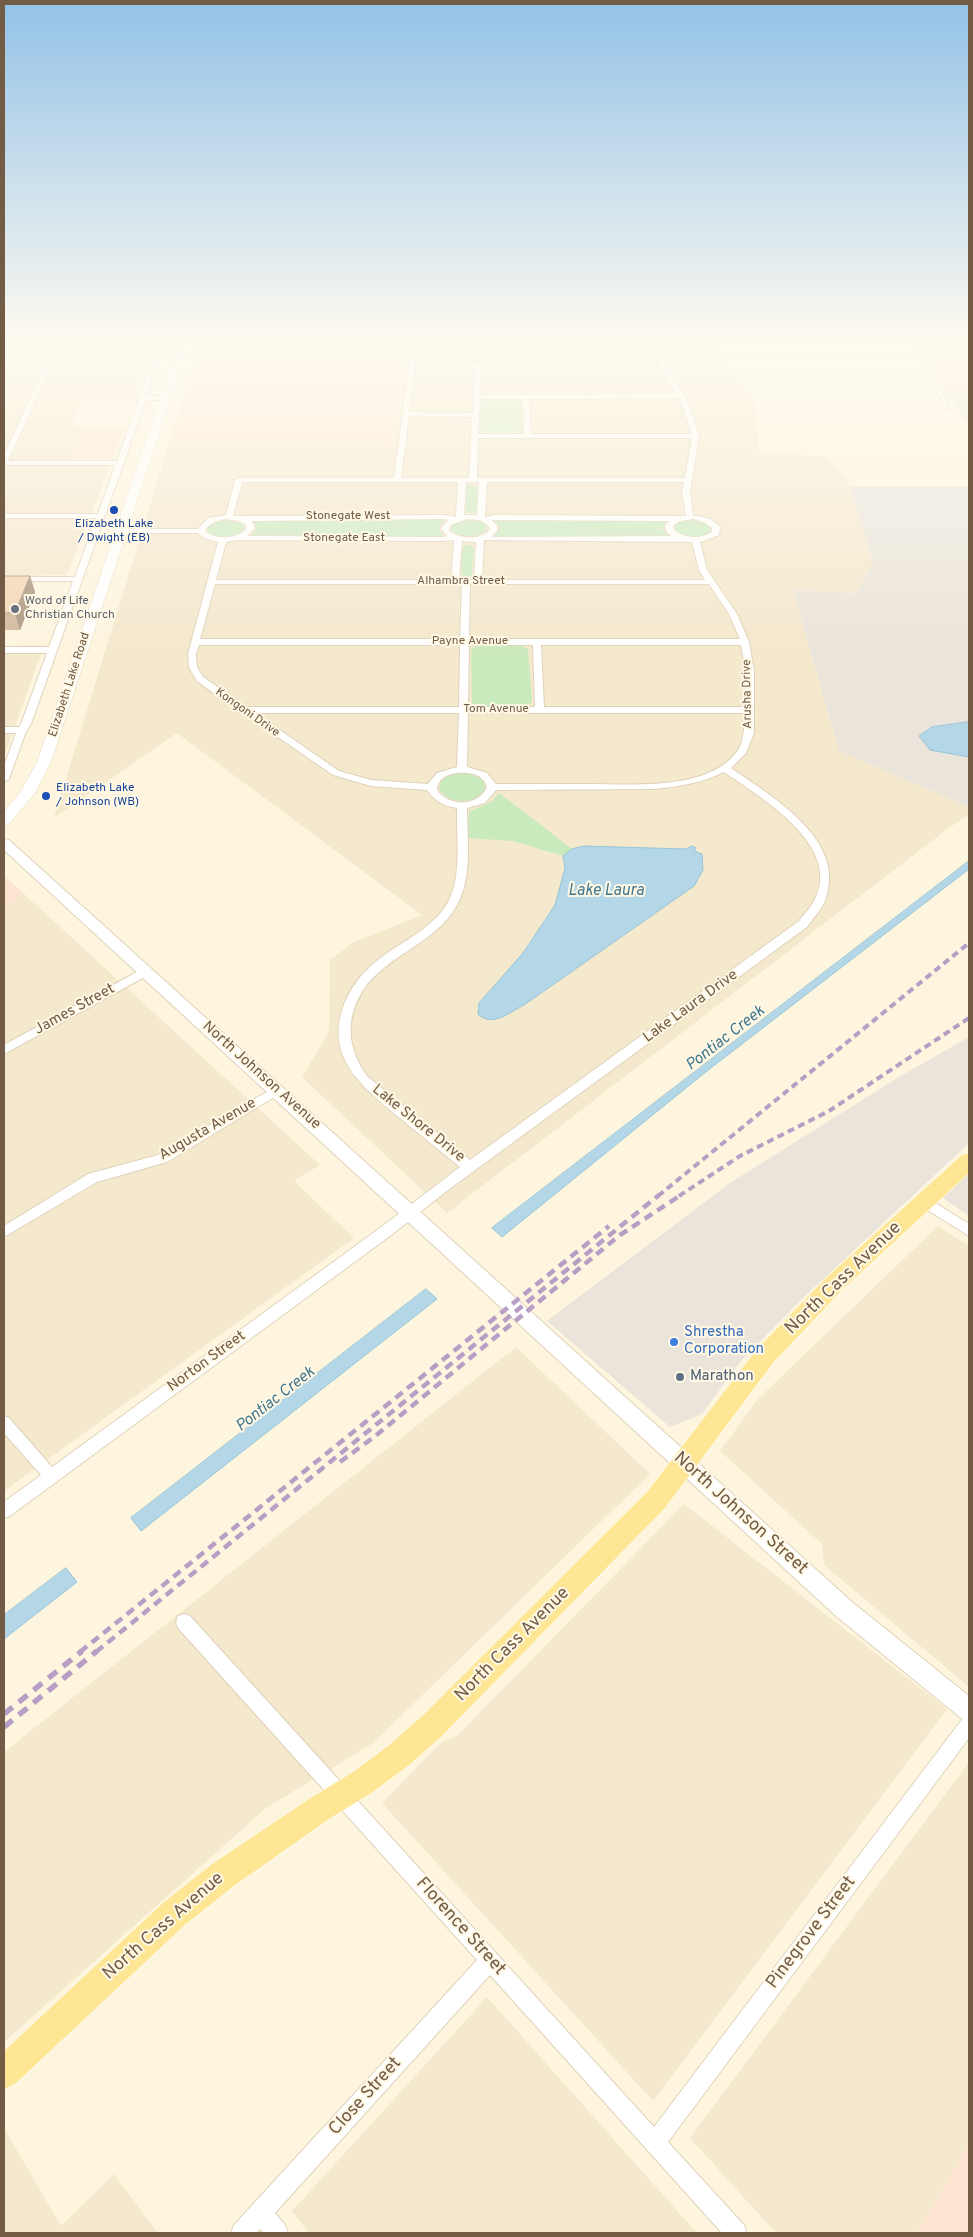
<!DOCTYPE html>
<style>
body{margin:0}
#map{position:relative;width:973px;height:2237px;overflow:hidden;background:#fdf5de;font-family:Overpass,sans-serif}
canvas{display:block}
.frame{position:absolute;inset:0;border:5px solid #735c46;pointer-events:none}
</style>
<div id="map">
<canvas width="973" height="2237"></canvas>
<div class="frame"></div>
</div>
<script>
const g = document.querySelector('canvas').getContext('2d');
g.lineJoin = 'round';
function fillPath(path, color) {
  g.fillStyle = color;
  g.fill(path, 'evenodd');
}
function trace(path, color, width, dash) {
  g.strokeStyle = color;
  g.lineWidth = width;
  g.lineCap = dash ? 'butt' : 'round';
  g.setLineDash(dash || []);
  g.stroke(path);
}
function label(font, color, halo, rows, align = 'center') {
  g.font = font + ' Overpass,sans-serif';
  g.lineWidth = 4;
  g.setLineDash([]);
  g.textBaseline = 'middle';
  g.strokeStyle = halo;
  g.fillStyle = color;
  for (const [text, x, y, turn = 0] of rows) {
    g.save();
    g.translate(x, y);
    g.rotate((+turn || 0) * Math.PI / 180);
    g.textAlign = isNaN(turn) ? turn : align;
    if (halo) g.strokeText(text, 0, 0);
    g.fillText(text, 0, 0);
    g.restore();
  }
}
fillPath(new Path2D(`
 M152,344v5l-17,49 -51,1 -12,26 13,1 -17,40h42l-43,109 -63,1v-231z
 M197,344h519l2,17 36,35 5,56 66,5 23,23 2,6 23,77 -17,30 -63,-3 46,161 130,56v8l-19,12 -503,386 -145,-136 27,-45 1,-72 24,-18 68,-27 -245,-182 -123,85 115,-375 226,1 11,-82h-212z
 M44,645l-3,9 -37,103v-111z
 M23,893l297,272 -26,16 60,57 -350,253v-582z
 M938,1226l31,20v441l-145,-122 -2,-21 -102,-93 39,-53z
 M516,1347l134,127 -277,269 -107,65 -262,234v-290z
 M684,1504l263,205 -294,392 -271,-298 60,-61 15,-6z
 M969,1762v382l-52,89h-141l-86,-95z
 M487,1997l210,236h-388l-17,-22z
 M4,2128l57,98 53,-52 44,59h-154z`), '#f4e8cd');
fillPath(new Path2D(`
 M851,344h118v49h-23l-26,-48z
 M194,362h212l-11,82 -226,-1z
 M85,426h40l-12,33h-42z
 M4,875l19,18 -18,16h-1z
 M969,2144v89h-52z`), '#fee5d1');
fillPath(new Path2D(`
 M946,393h23v33l-10,-15z
 M850,486h119v321l-130,-56 -46,-161 63,3 17,-30z
 M969,1037v106l-165,154 -64,65 -38,52 -32,13 -123,-106 183,-138 169,-106z
 M969,1173v43l-26,-18z`), '#eae4db');
fillPath(new Path2D(`
 M472,352l16,1 5,5c-7,7 -20,7 -29,2l1,-5z
 M485,399h28l8,2 1,29c-9,7 -31,6 -41,2v-30z
 M469,484l8,2 -1,25 -5,2 -6,-2 2,-25z
 M224,520l17,3 3,5c-7,11 -26,11 -36,4v-6z
 M255,520h189l-5,8 4,8 -192,1 5,-8 -3,-8z
 M462,520l16,1 8,3 1,6c-8,8 -31,10 -36,-2l2,-4z
 M496,520l170,1 -3,8 6,7 -173,1 -1,-2 4,-8 -4,-6z
 M691,520l8,1 11,5v6c-10,7 -26,6 -35,-2l-1,-4 6,-5z
 M466,544l8,3 -2,27 -4,3 -7,-3 2,-27z
 M481,645h40l7,4 4,50 -1,4c-10,5 -51,5 -59,0l-1,-52 2,-4z
 M462,773c10,1 20,3 23,13 -3,20 -40,19 -46,2 2,-12 13,-14 23,-15z
 M499,793l73,56 -9,7 -50,-15 -45,-3 1,-26 22,-10z`), '#c9eabd');
const water = new Path2D(`
 M969,722v35l-39,-7 -11,-14 13,-9z
 M584,846l102,3 6,-3 4,2 -2,3 8,3 1,16 -9,16 -170,119c-14,7 -32,23 -46,9l1,-11 44,-50 32,-48 10,-37 -2,-12 9,-7z
 M969,861v8l-262,202 -205,166 -10,-9z
 M426,1289l11,10 -296,232 -10,-13z
 M66,1568l11,14 -73,57v-24z`);
fillPath(water, '#b3d7e6');
trace(water, '#99c5d8', 1);
const minor = new Path2D(`
 M55,344h6l-53,117h109l41,-117h6l-17,52h19l3,2 -3,2h-20l-115,324 -6,10 -16,45 -5,3v-16l12,-33h-12v-6h15l2,-3 26,-71h-43v-6h45l24,-66h-69v-4h71l21,-59h-92v-4h94l17,-49h-111v-10z
 M202,344l11,3h198l1,-3h6l-1,11 40,1 1,-2 13,-5 18,1 10,6 67,1 -1,-13h6l1,13h86l-3,-13h6l5,23 23,36 10,33 -9,56 3,23 18,4 9,8 -1,8 -19,7 7,28 30,44 12,28 5,29v62l-8,20 -15,15c40,28 115,71 95,130 -3,10 -13,20 -19,29l-359,263 -54,43 -384,283 -6,2v-16l37,-27 -37,-42v-17l5,2 43,49 332,-242 76,-58c-20,-16 -39,-32 -59,-48 -36,-30 -76,-59 -58,-112 7,-19 20,-36 36,-48 23,-18 58,-32 71,-61 12,-27 6,-62 7,-90 -14,-2 -22,-7 -30,-18l-56,-4 -38,-11 -90,-62 -4,-1 -42,-31 -8,-14 -1,-13 30,-112 -14,-4 -6,-5h-77l-4,-2 4,-2h77l10,-11 18,-3 9,-35 4,-2h155l17,-127h-198l-9,-3zM472,353l15,1 7,4c-9,8 -20,7 -31,2v-4zM416,359l41,1 5,4 13,4 -2,45 -64,-1zM500,360l158,1 2,6 17,27 -197,1 1,-27 11,-3zM679,398l13,36h-161l-2,-35zM480,399h43l1,35h-46zM409,416l63,1 -3,61h-68zM478,438h214l-7,40h-208zM242,482h216l-2,35 -12,-2 -211,1zM466,482h13l-2,33h-13zM487,482h197l-2,10 4,24 -191,-1 -10,2zM225,519l14,2 7,4v4c-10,10 -28,11 -40,3v-4l8,-6zM444,519l4,1 -7,8 6,8 -4,1 -196,-1 7,-7v-5l-3,-3zM467,519l13,1 9,6 1,4c-11,10 -27,9 -40,2l-1,-4 2,-3zM694,519l11,4 7,5v4c-12,8 -27,6 -38,-2l-1,-4 7,-5zM491,520l179,1 -5,4 1,6 5,5 -177,1 -2,-1 6,-6 -1,-5zM237,540l206,1 11,-1 -3,40h-235l10,-38zM484,540l208,2 7,28 6,10h-223zM462,541l14,1 -2,38h-15zM215,584h247l-2,55h-260zM470,584h239l20,30 11,25h-271zM199,645h261l-1,62h-212l-44,-30 -6,-10 -1,-13zM469,645h64l2,62h-67zM541,645h200l5,26 -1,36h-201zM255,713h204l-2,54 -20,6 -9,11 -57,-4 -32,-9zM468,713h277c-1,13 0,29 -9,40 -30,38 -105,31 -148,31 -31,0 -62,0 -92,0l-9,-11 -20,-6zM724,772c36,25 118,73 91,127 -4,8 -11,15 -16,22l-329,239 -102,-83c-12,-15 -19,-34 -17,-53 9,-69 85,-70 109,-125 12,-27 7,-63 7,-91l18,-5 11,-13 160,-1c24,-3 46,-6 68,-17zM458,773c12,-1 25,1 29,14 -9,20 -38,20 -50,3 1,-12 10,-16 21,-17z
 M912,344h6l32,65 -5,-1z
 M146,967l6,4 -2,3 -146,80v-9z
 M277,1086l4,1 2,3 -2,3 -114,69 -70,20 -93,55v-11l84,-52 70,-19z
 M926,1197l43,27v12l-48,-30 -2,-4 2,-4z
 M184,1614l6,2 464,511 309,-409 6,-3v23l-301,404 76,83 3,8h-25l-232,-258 -215,238 10,12 3,8h-24l-4,-4 -4,4h-25l3,-8 243,-265 -299,-332 -2,-6 2,-6z`);
const tertiary = new Path2D(`
 M4,839l5,1 843,762 117,94v25l-8,-3 -125,-102 -832,-766z`);
const secondary = new Path2D(`
 M176,344h10l-6,26 -129,392 -16,31 -26,31 -5,1v-13l17,-21 16,-29 133,-392z`);
const primary = new Path2D(`
 M969,1153v20l-127,117 -69,73 -108,145 -223,228 -34,30 -35,26 -44,27 -95,67 -48,38 -171,160 -11,5v-38l160,-149 48,-38 97,-65 44,-27 35,-26 34,-30 225,-224 110,-143 69,-71 136,-123z`);
trace(minor, '#e0d2ba', 2);
trace(tertiary, '#e0d2ba', 2);
trace(secondary, '#e6d4b8', 1);
trace(primary, '#fff', 1);
fillPath(minor, '#fff');
fillPath(tertiary, '#fff');
fillPath(secondary, '#fff');
fillPath(primary, '#fee694');
trace(new Path2D(`
 M658,1196l311,-253
 M679,1196l61,-40 89,-45 140,-93`), '#b89ec5', 4, [7, 4.5]);
trace(new Path2D(`
 M340,1462l34,-25 246,-202 61,-40
 M80,1652l529,-426
 M96,1652l563,-457`), '#b89ec5', 4.5, [9, 6]);
trace(new Path2D(`
 M4,1714l78,-63
 M4,1727l93,-76`), '#b89ec5', 5.5, [11, 8]);
fillPath(new Path2D(`
 M4,576h26l5,16 -15,38h-16z`), '#d1b89c');
fillPath(new Path2D(`
 M30,576l5,16 -15,38 -5,-17z`), '#aa967f');
const building = new Path2D(`
 M4,576h26l-15,37h-11z`);
fillPath(building, '#f3d6b5');
trace(building, '#aa967f', 1);
const sky = g.createLinearGradient(0, 0, 0, 658);
sky.addColorStop(0, '#93c2e7');
sky.addColorStop(0.52, '#fefaf0');
sky.addColorStop(1, '#fefaf000');
g.fillStyle = sky;
g.fillRect(0, 0, 973, 658);
for (const [x, y, r, color] of [
 [114,510,5,"#1a4fb4"],
 [15,609,5,"#6b7280"],
 [46,796,5,"#1a4fb4"],
 [674,1342,5,"#3f7fe0"],
 [680,1377,5,"#5c6f8a"]
]) {
  const dot = new Path2D();
  dot.arc(x, y, r, 0, 2 * Math.PI);
  g.fillStyle = color;
  g.fill(dot);
  trace(dot, '#fff8e5', 2);
}
label('12px', '#735c46', '#fff8e5', [
 ["Stonegate West",348,517],
 ["Stonegate East",344,539],
 ["Alhambra Street",461,582],
 ["Payne Avenue",470,642],
 ["Elizabeth Lake Road",70,685,-72],
 ["Arusha Drive",748,694,-91],
 ["Tom Avenue",496,710],
 ["Kongoni Drive",247,713,35]
]);
label('12px', '#164399', '#fff8e5', [
 ["Elizabeth Lake",114,525],
 ["/ Dwight (EB)",114,539],
 ["Elizabeth Lake",56,789,"left"],
 ["/ Johnson (WB)",56,803,"left"]
]);
label('12px', '#5b616d', '#fff8e5', [
 ["Word of Life",25,602],
 ["Christian Church",25,616]
], 'left');
label('15px', '#735c46', '#fff8e5', [
 ["Lake Laura Drive",691,1007,-36],
 ["James Street",75,1010,-29],
 ["North Johnson Avenue",261,1076,42],
 ["Lake Shore Drive",418,1124,39],
 ["Augusta Avenue",208,1130,-30],
 ["Norton Street",207,1362,-36]
]);
label('15px', '#366cbe', '#fff8e5', [
 ["Shrestha",684,1333],
 ["Corporation",684,1350]
], 'left');
label('15px', '#4e5e75', '#fff8e5', [
 ["Marathon",690,1377]
], 'left');
label('italic 16px', '#42778e', '#fff8e5', [
 ["Lake Laura",606,892],
 ["Pontiac Creek",726,1039,-38],
 ["Pontiac Creek",276,1400,-38]
]);
label('18px', '#735c46', '#fff8e5', [
 ["North Cass Avenue",844,1279,-44],
 ["North Johnson Street",740,1514,42],
 ["North Cass Avenue",513,1645,-45],
 ["North Cass Avenue",164,1927,-41],
 ["Florence Street",460,1927,48],
 ["Pinegrove Street",812,1933,-53],
 ["Close Street",366,2097,-48]
]);
</script>
